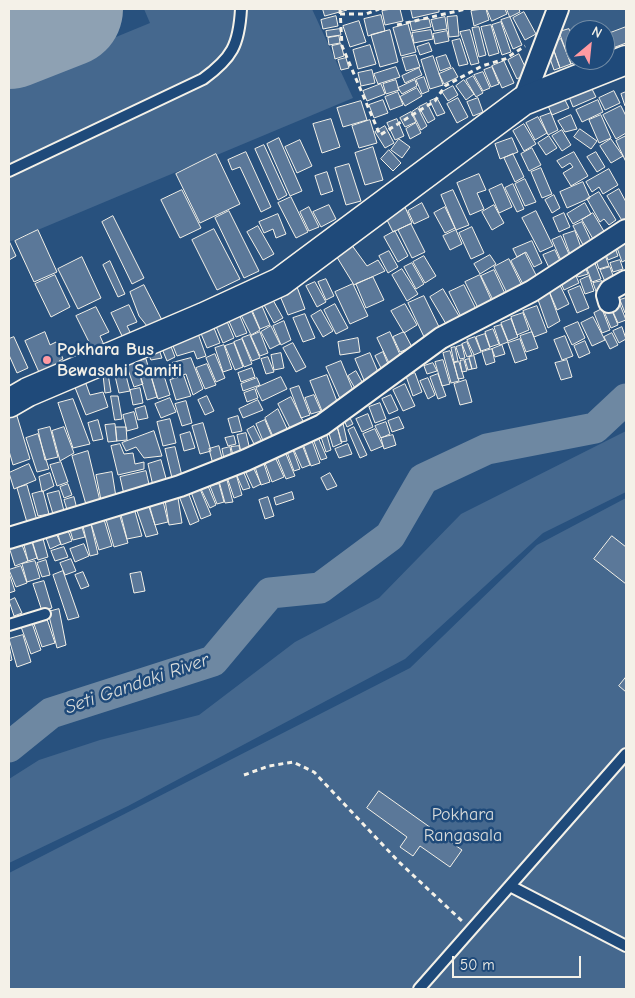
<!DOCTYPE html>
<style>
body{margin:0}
#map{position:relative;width:635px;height:998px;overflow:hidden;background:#28517e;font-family:"Comic Neue",sans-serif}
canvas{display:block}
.frame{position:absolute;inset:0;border:10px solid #f4f1e8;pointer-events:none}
.north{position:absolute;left:565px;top:20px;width:50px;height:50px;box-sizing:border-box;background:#1f4a7a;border:1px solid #748da6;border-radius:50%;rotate:28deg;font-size:14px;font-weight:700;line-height:20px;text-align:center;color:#f4f1e8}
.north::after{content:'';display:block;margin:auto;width:18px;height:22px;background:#ff9aa2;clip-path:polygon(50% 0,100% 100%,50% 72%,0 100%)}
.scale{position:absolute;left:452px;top:956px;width:129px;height:22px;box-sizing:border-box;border:2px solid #f4f1e8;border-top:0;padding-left:6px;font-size:15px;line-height:18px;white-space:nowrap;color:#f4f1e8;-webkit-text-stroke:4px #1f4a7a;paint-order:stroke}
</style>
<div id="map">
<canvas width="635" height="998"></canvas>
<div class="frame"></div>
<div class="north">N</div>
<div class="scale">50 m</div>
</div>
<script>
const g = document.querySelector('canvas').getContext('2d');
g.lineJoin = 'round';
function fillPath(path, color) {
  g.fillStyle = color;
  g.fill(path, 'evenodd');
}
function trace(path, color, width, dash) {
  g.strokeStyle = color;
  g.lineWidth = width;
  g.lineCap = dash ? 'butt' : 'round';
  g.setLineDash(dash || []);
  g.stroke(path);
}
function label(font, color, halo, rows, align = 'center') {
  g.font = font + ' "Comic Neue",sans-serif';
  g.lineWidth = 5;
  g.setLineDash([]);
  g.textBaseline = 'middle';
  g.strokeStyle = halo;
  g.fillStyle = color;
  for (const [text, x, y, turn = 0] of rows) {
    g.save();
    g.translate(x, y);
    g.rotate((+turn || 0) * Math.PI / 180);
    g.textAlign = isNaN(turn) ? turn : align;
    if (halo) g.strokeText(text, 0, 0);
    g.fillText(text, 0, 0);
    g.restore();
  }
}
fillPath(new Path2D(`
 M569,9h57v35l-21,8v-22h-30v30h11l-36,15 -4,-23z`), '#375d86');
fillPath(new Path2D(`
 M144,9h168l41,89 -344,144v-161l141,-58z
 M626,431v61l-83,41 -138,126 -277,147 -119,57v-84l30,-19 61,-20 99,-25 96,-73 84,-44 82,-84z
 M626,498v491h-617v-116l401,-205 127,-123z`), '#45688e');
trace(new Path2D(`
 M9,747l42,-34 162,-52 57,-68 50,-5 70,-52 33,-57 64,-30 108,-21 31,-29`), '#6e88a2', 31);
trace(new Path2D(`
 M9,31l56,-22`), '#8ea1b3', 116);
const building = new Path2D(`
 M323,9h24v1l-22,6z
 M392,9h8l3,12 -18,4 -3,-14z
 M411,9h28v3l-26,6z
 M486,9l3,11 -15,6 -3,-15z
 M487,9h18l2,5 -15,7z
 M507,9h12l1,3 -10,5z
 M524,12l12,22 -11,6 -12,-22z
 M381,15l4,16 -17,5 -4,-17z
 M336,16l2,10 -15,3 -2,-9z
 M457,16l2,20 -10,1 -2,-20z
 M445,17l2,12 -13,2 -3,-11z
 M510,17l12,28 -9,4 -12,-29z
 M429,19l2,8 -19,4 -2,-9z
 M359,21l7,21 -16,5 -7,-21z
 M501,22l10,30 -9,3 -10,-30z
 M408,24l8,28 -15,4 -8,-28z
 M491,25l8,28 -10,3 -8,-29z
 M479,27l7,28 -7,2 -7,-29z
 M626,27v16l-21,8v-16z
 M340,29l1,6 -14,2 -1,-6z
 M569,29l6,16v15h6l-10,4 -12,-32z
 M390,30l8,32 -18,5 -9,-32z
 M431,30l2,9 -19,4 -2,-10z
 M470,30l9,33 -8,2 -11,-33z
 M447,31l2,10 -14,3 -2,-10z
 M339,36l1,7 -11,2 -1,-7z
 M460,39l8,25 -9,2 -7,-25z
 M561,39l10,25 -11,4 -9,-26z
 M429,43l3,8 -12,4 -3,-8z
 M341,44l3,12 -9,3 -3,-13z
 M370,45l6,19 -18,5 -5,-19z
 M554,51l6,17 -6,2 -6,-17z
 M519,54l9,19 -11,6 -9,-19z
 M416,55l4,12 -14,4 -4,-13z
 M446,55l5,12 -11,4 -4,-13z
 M433,56l10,29 -13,4 -9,-29z
 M346,58l3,10 -8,2 -3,-10z
 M504,61l10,22 -12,5 -10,-22z
 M396,67l4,10 -22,7 -4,-10z
 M492,67l7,17 -8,3 -7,-17z
 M419,68l3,7 -17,8 -3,-7z
 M453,68l5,9 -14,7 -5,-10z
 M372,70l3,13 -14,3 -3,-13z
 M483,72l7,16 -7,3 -9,-16z
 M473,76l10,17 -7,4 -10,-17z
 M424,77l5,14 -7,3 -6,-14z
 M396,80l3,10 -13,4 -3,-10z
 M415,80l2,6 -15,8 -4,-6z
 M464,80l10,14 -8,6 -10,-14z
 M589,83l7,14 -23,10 -6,-15z
 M381,84l4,10 -18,7 -4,-10z
 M453,86l5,9 -10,6 -6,-9z
 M417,88l5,8 -17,10 -5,-9z
 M614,91l6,12 -15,7 -6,-12z
 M398,92l5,13 -13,5 -5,-13z
 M626,92v14h-1l-4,-12z
 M562,94l7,14 -17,7 -6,-14z
 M437,98l8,15 -8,3 -7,-15z
 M458,98l10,19 -11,6 -10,-19z
 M478,98l5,14 -10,4 -6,-14z
 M383,100l5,13 -14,5 -5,-13z
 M598,100l5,12 -21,10 -6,-12z
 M361,101l6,19 -24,7 -6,-19z
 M427,103l8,16 -7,4 -9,-16z
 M621,106l5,10v17l-10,6 -13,-24z
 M418,108l9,18 -6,4 -9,-18z
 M411,112l5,10 -11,5 -5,-9z
 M551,113l7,17 -10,5 -8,-18z
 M571,115l6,14 -12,3 -7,-11z
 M601,115l10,23 -12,5 -10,-23z
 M538,117l9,16 -12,7 -9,-17z
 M331,119l9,28 -18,6 -9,-29z
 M397,119l7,17 -9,4 -8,-17z
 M370,120l7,23 -18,5 -7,-22z
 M416,123l5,10 -11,6 -4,-10z
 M524,124l12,20 -12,7 -11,-20z
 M385,126l9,17 -9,5 -10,-16z
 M580,129l17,12 -6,8 -17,-12z
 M562,130l9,15 -9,6 -10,-15z
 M549,136l8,12 -11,7 -8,-12z
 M626,136v26l-10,-21z
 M279,138l23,53 -12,5 -23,-52z
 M512,138l6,14 -18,7 -5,-15z
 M399,139l11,8 -8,11 -11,-8z
 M611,139l12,17 -12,7 -11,-17z
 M300,140l12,26 -15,7 -12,-26z
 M264,145l23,50 -9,5 -23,-51z
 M373,147l10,33 -18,5 -10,-32z
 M532,148l9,17 -12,6 -8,-17z
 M389,150l12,13 -8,8 -12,-12z
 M246,152l25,55 -10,5 -21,-45 -8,3 -4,-10z
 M574,152l14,24 -17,10 -8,-13 10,-6 -3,-4 -8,5 -5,-7z
 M596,152l9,15 -8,5 -10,-15z
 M216,154l24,50 -40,19 -24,-49z
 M513,154l11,23 -9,5 -11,-24z
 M349,164l12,37 -15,4 -11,-37z
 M541,168l11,26 -10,4 -11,-26z
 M609,169l9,16 -15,9 -4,-7 -7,5 -6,-10z
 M327,172l6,19 -12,4 -6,-19z
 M479,174l7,16 -9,3 7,16 -14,6 -13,-32z
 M525,179l11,23 -11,4 -10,-22z
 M583,182l7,16 -23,10 -7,-16z
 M502,184l10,23 -13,6 -10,-23z
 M513,184l11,25 -7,3 -12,-24z
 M619,189l7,13v25l-19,-31z
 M182,190l19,38 -21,10 -19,-38z
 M453,190l16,35 -13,5 -15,-35z
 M599,192l17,28 -7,5 -5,-6 -4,3 -13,-23z
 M554,195l6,13 -8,5 -7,-13z
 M291,197l17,35 -12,6 -18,-35z
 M422,203l7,14 -15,7 -6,-13z
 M585,203l6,11 -18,10 -6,-10z
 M329,205l7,14 -15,8 -8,-15z
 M494,205l10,18 -12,7 -10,-18z
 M309,207l10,20 -10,4 -9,-19z
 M405,207l7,16 -19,9 -8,-16z
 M445,207l10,21 -10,5 -11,-20z
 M229,211l30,60 -15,7 -29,-60z
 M536,211l17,35 -13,6 -18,-34z
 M564,213l6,14 -11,5 -6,-14z
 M593,213l12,20 -12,6 -11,-19z
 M278,214l8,20 -10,4 -3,-9 -9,4 -5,-11z
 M113,216l31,62 -12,6 -30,-62z
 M582,222l9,19 -8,4 -10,-19z
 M411,224l14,28 -13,6 -14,-28z
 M258,226l16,28 -11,6 -16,-28z
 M472,227l12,26 -13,6 -12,-26z
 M214,229l26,50 -23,11 -25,-50z
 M38,230l19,42 -23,10 -19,-41z
 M456,230l6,14 -12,6 -7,-14z
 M395,231l13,25 -10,6 -14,-25z
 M575,231l8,22 -12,4 -8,-22z
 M561,236l11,25 -9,4 -11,-25z
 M623,238l3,7v15l-4,2 -7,-20z
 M532,241l10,22 -8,4 -8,-15 -9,5 -4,-8z
 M10,243l6,13 -7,4v-16z
 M351,244l16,22 11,-6 7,11 -31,14 -19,-31z
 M614,245l4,11 -10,4 -4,-11z
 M555,250l8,17 -12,5 -8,-17z
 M389,251l9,16 -10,6 -9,-17z
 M604,252l5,14 -10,3 -5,-14z
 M525,253l16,32 -14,7 -16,-31z
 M490,255l6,9 -16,10 -6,-10z
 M424,256l12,20 -11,7 -12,-21z
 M82,257l19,41 -23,11 -20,-40z
 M593,258l8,21 -9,3 -8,-21z
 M509,259l16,33 -15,7 -16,-32z
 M620,260l3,9 -10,3 -3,-9z
 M110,261l15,33 -7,3 -15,-32z
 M583,262l5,12 -10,3 -4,-12z
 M412,263l12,21 -8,5 -12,-22z
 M610,267l5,14 -9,3 -6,-14z
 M402,269l16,25 -11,7 -15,-26z
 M494,270l14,30 -12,6 -15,-30z
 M574,271l5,12 -15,7 -5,-12z
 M55,275l15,32 -19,10 -16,-33z
 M480,275l14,31 -14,6 -15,-30z
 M589,276l5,15 -9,3 -5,-14z
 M373,277l11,23 -18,8 -10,-24z
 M326,279l8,17 -8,4 -8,-18z
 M558,281l11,23 -12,6 -10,-24z
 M602,281l3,11 -8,2 -4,-11z
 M315,282l11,20 -9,5 -11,-21z
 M296,284l9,25 -17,6 -10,-24z
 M353,284l15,32 -18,8 -15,-32z
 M144,285l20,39 -13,7 -12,-15 -9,-24z
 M464,285l15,30 -15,8 -15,-31z
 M547,286l13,35 -12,7 -12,-34z
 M580,286l9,22 -12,5 -9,-22z
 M443,289l19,32 -13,8 -19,-32z
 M424,296l17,35 -16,8 -17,-36z
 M626,298v14l-1,1 -5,-13z
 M273,300l10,18 -9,5 -10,-18z
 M619,302l7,18 -8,3 -8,-18z
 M335,304l13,24 -12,6 -12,-24z
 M405,304l12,21 -13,8 -13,-22z
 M129,305l8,17 -10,4 5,10 -8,4 -13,-27z
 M262,306l8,19 -10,4 -8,-19z
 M537,306l10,26 -13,5 -11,-26z
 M610,306l8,19 -7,3 -8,-19z
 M96,307l13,25 -9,4 4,9 -11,5 -17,-34z
 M602,309l8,21 -8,3 -8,-20z
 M251,310l9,20 -9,5 -10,-20z
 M321,310l12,21 -10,6 -12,-21z
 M523,313l6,17 -12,5 -6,-18z
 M239,314l8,19 -11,4 -8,-18z
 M305,314l10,24 -12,4 -10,-24z
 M593,317l12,23 -13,6 -11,-23z
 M210,318l10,25 -13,5 -10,-24z
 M226,319l8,19 -11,5 -8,-19z
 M511,319l7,18 -10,4 -7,-18z
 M284,321l7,19 -10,5 -8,-19z
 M578,322l7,16 -13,7 -8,-17z
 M195,325l11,31 -9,3 -3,-8 -17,5 -4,-10z
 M501,325l7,17 -8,3 -6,-18z
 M271,326l9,18 -10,5 -9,-17z
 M622,327l4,12 -7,4 -6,-12z
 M493,329l6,15 -9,3 -5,-15z
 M45,332l5,13 6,-3 7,17 -4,2 8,17 -21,10 -21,-47z
 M260,332l8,21 -8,3 -9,-20z
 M390,332l11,25 -12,6 -12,-25z
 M404,332l8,15 -12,5 -7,-15z
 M532,332l6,16 -12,4 -6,-16z
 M612,333l6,12 -8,4 -6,-12z
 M485,334l5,14 -9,3 -5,-14z
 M250,335l10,23 -8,3 -10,-23z
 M167,336l8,21 -8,4 -9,-22z
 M565,336l8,20 -11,4 -8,-20z
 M14,337l14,31 -11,5 -8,-18v-16z
 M475,337l6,15 -7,3 -7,-15z
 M155,338l7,20 -11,2 -7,-16z
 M358,338l2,14 -20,3 -2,-13z
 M242,339l10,25 -8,3 -10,-25z
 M520,339l7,20 -12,4 -7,-20z
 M585,341l5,12 -11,5 -5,-12z
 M467,342l5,13 -5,2 -5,-13z
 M234,343l9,24 -8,3 -10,-24z
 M293,343l13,24 -10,5 -13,-24z
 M224,345l8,24 -9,3 -8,-24z
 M462,345l3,13 -5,1 -4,-12z
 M502,345l3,9 -10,3 -3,-8z
 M455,347l3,14 -4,1 -3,-14z
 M492,349l3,13 -9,3 -4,-13z
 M450,351l9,30 -8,2 -8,-30z
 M383,352l6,14 -7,4 -7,-14z
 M281,353l3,15 -10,2 -3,-15z
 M370,353l11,26 -15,6 -11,-26z
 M215,354l10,24 -9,4 -10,-24z
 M474,356l3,12 -5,1 -3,-12z
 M268,357l6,15 -8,2 -5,-15z
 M134,358l9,26 -9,3 -9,-26z
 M191,358l12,31 -10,6 -7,-21 -14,4 -4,-14z
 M146,359l11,38 -10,3 -11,-38z
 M469,359l3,10 -4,1 -3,-10z
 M122,360l8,31 -11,2 -7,-30z
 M443,360l7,24 -8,2 -7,-24z
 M464,360l3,11 -5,1 -2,-11z
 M567,360l5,17 -11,3 -6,-17z
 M341,361l14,34 -14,6 -15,-34z
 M459,362l5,16 -6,1 -4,-16z
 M433,363l4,8 -10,3 -3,-8z
 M207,364l9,21 -11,4 -9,-21z
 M161,366l9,29 -12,4 -9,-30z
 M252,368l3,9 -14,5 -3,-9z
 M356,371l9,16 -8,5 -9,-16z
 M415,373l7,19 -9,4 -7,-20z
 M108,374l3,18 -6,1 -2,-18z
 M438,374l8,22 -8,3 -8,-22z
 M327,375l11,29 -16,7 -12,-30z
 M184,376l7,20 -15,4 -6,-20z
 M281,377l6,12 -25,12 -6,-13z
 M257,378l3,7 -17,6 -2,-7z
 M428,378l7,17 -7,4 -8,-18z
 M466,380l6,22 -12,3 -6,-21z
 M85,381l5,14 13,-3 5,15 -22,8 -12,-30z
 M405,384l10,22 -12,5 -10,-21z
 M299,386l11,29 -9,3 -11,-29z
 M140,388l3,15 -10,2 -3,-15z
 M255,389l3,9 -11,4 -3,-9z
 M314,395l7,16 -10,3 -6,-16z
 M391,395l7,15 -9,4 -7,-15z
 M111,396h7l4,23 -7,1z
 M207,396l7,15 -9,4 -7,-15z
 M291,397l14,28 -13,7 -14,-28z
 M170,398l6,14 -15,6 -6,-14z
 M73,399l17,45 -17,4 -15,-45z
 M258,400l5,10 -20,8 -4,-9z
 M186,401l6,22 -10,3 -7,-22z
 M380,403l6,16 -11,4 -6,-16z
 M145,406l3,12 -10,2 -3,-11z
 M278,409l11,24 -15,6 -9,-21z
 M134,412l4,16 -11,3 -4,-16z
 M368,414l5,13 -11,5 -6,-13z
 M17,416l13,43 -17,6 -4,-14v-33z
 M238,416l4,15 -10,2 -4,-14z
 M349,416l4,8 -6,3 -4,-9z
 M399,417l5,11 -12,4 -4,-11z
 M170,419l6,24 -13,3 -6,-24z
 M98,420l5,19 -10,2 -5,-18z
 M265,420l8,19 -9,4 -8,-19z
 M386,422l4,12 -9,4 -6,-12z
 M203,423l8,28 -11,3 -8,-28z
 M343,423l4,18 -6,1 -4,-17z
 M115,424l2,17 -9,1 -3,-17z
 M254,426l9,18 -7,4 -9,-18z
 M50,427l8,30 -13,3 -7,-30z
 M64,427l10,26 -14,8 -8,-30z
 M116,427h10l1,13 -10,1z
 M337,427l5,16 -9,4 -5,-17z
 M354,427l13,28 -7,3 -12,-28z
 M375,429l8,17 -12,5 -8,-17z
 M154,431l8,25 -18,2 -8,-11 -10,4 -4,-8z
 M190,432l5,16 -11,3 -4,-16z
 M326,432l5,18 -5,2 -6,-18z
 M246,433l5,21 -9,2 -5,-21z
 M38,434l11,35 -12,3 -11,-34z
 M393,435l3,10 -12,4 -3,-11z
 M234,436l2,8 -8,2 -3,-8z
 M318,437l9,21 -6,2 -8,-21z
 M312,441l8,22 -9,3 -8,-22z
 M120,444l4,10 9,-1 2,11 9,-2v7l-26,6 -7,-29z
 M348,444l4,10 -13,4 -4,-9z
 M219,446l5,20 -10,2 -5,-19z
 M239,446l3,12 -8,2 -3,-13z
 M175,447l7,29 -10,2 -7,-29z
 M230,447l3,15 -8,2 -3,-15z
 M303,447l7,18 -8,3 -8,-18z
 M293,450l7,19 -6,2 -7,-19z
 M88,451l13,54 -14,3 -15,-52z
 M286,454l9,22 -9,3 -9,-22z
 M276,459l8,18 -12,5 -7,-19z
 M161,460l6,22 -14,4 -5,-22z
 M61,462l7,20 -11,4 -7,-21z
 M29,464l7,16 -22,9 -5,-16z
 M264,464l6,18 -9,3 -6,-18z
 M254,469l7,15 -8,4 -7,-15z
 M146,471l5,22 -26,6 -5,-22z
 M112,472l4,25 -15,3 -5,-25z
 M50,473l4,13 -12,6 -3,-15z
 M244,473l6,15 -7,2 -6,-14z
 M330,473l7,13 -10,4 -6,-12z
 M236,474l6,21 -8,3 -7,-21z
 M227,480l6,22 -8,1 -6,-22z
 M68,484l4,11 -8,3 -4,-11z
 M219,484l5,18 -7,2 -7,-18z
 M27,485l11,39 -10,2 -11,-38z
 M208,486l8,19 -6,3 -9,-19z
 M200,489l11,26 -10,4 -10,-27z
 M43,491l6,23 -11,2 -6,-22z
 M59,491l5,20 -11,3 -6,-20z
 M188,492l11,29 -9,4 -11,-29z
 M292,492l2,7 -18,6 -2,-7z
 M74,497l4,16 -9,3 -5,-16z
 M268,497l6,19 -9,3 -6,-19z
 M178,498l4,25 -13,2 -4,-25z
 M163,501l5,21 -13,3 -6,-21z
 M148,504l10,30 -12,3 -10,-29z
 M134,508l8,28 -15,3 -7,-28z
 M119,513l9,30 -14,4 -9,-31z
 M103,516l9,30 -13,4 -9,-30z
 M90,520l8,34 -8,2 -8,-34z
 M81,524l4,13 -12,3 -4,-13z
 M67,528l5,13 -11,4 -4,-14z
 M55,531l6,13 -11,5 -5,-14z
 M42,535l6,22 -10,3 -7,-23z
 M612,536l14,11v37l-32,-25z
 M31,539l6,19 -9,3 -5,-20z
 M21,542l7,19 -13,5 -6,-19z
 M84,544l5,12 -14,6 -5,-13z
 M64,547l4,10 -13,4 -4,-10z
 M71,559l5,12 -11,4 -5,-12z
 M46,560l4,15 -8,2 -5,-14z
 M35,561l5,17 -13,4 -5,-18z
 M21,566l6,17 -11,4 -7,-17z
 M63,571l16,46 -11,3 -15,-45z
 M83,572l6,14 -8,3 -6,-14z
 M141,572l4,19 -11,2 -4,-19z
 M9,573l6,18 -6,2z
 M44,581l8,27 -10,3 -9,-27z
 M15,598l7,15 -8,3 -5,-15z
 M59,609l7,36 -9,3 -9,-36z
 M47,619l8,24 -13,4 -8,-23z
 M31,620l10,30 -10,4 -11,-30z
 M23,635l8,27 -14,5 -8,-28z
 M9,645l3,15 -3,1z
 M626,677v15l-7,-6z
 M379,791l83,59 -12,17 -30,-21 -7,10 -13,-9 7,-10 -40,-29z`);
fillPath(building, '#5b7899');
trace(building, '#f4f1e8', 1);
const lane = new Path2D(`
 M9,171l194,-92c29,-21 36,-34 38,-70
 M9,625l36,-11
 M510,886l116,60
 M419,989l207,-235`);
const street = new Path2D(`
 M523,101l35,-92
 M609,302l-2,-7 3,-5 16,-9
 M9,538l171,-52 66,-26 76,-35 119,-87 91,-47 94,-61`);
const secondary = new Path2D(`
 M9,403l19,-11 176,-75 76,-35 243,-181 103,-41`);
trace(lane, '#f4f1e8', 14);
trace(street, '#f4f1e8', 24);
trace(secondary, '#f4f1e8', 31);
trace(new Path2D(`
 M340,9l2,37 38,89 55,-34 10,-15 37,-20 23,-7 20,-13
 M340,14h26l13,-5
 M397,25l69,-16
 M244,775l25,-9 24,-4 21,10 85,90 63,59`), '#f4f1e8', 3, [5, 4]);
trace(lane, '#1f4a7a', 10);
trace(street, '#1f4a7a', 20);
trace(secondary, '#1f4a7a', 28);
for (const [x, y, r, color] of [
 [47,360,5,"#ff9aa2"]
]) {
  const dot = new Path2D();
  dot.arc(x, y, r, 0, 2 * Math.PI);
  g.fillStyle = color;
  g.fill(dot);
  trace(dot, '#1f4a7a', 2);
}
label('bold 18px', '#f4f1e8', '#1f4a7a', [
 ["Pokhara Bus",57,350],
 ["Bewasahi Samiti",57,371]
], 'left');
label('18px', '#dadcda', '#1f4a7a', [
 ["Pokhara",463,815],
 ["Rangasala",463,836]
]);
label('italic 19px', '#d9dcda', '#1f4a7a', [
 ["Seti Gandaki River",137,684,-19]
]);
</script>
